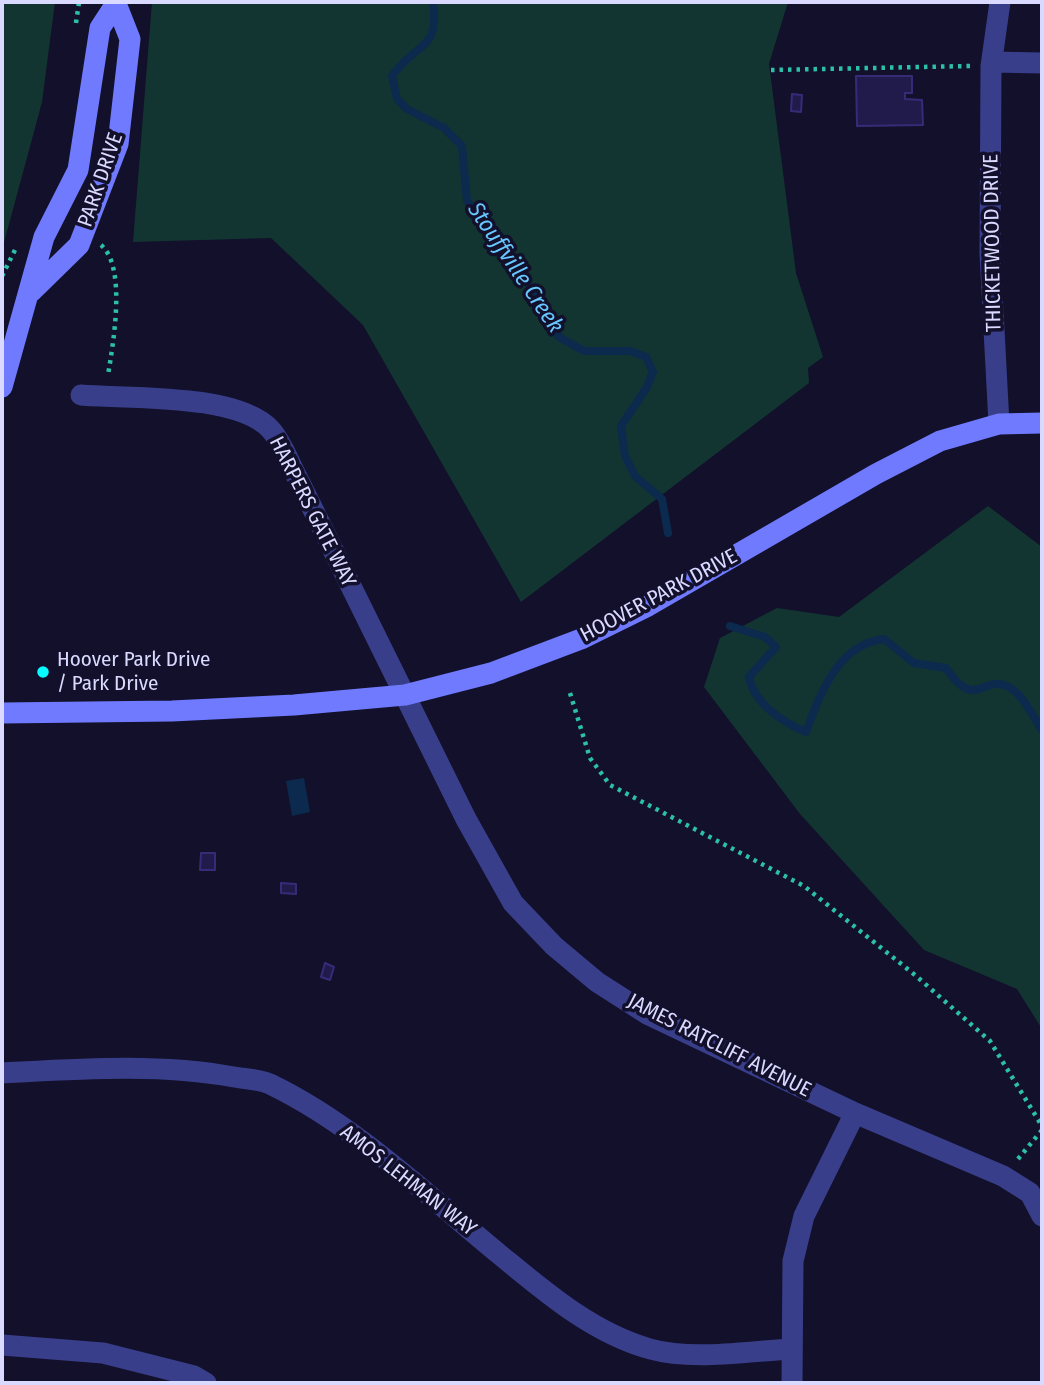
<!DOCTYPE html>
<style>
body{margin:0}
#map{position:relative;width:1044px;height:1385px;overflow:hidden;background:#12102b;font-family:"Fira Sans Condensed",sans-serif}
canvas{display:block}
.frame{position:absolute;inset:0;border:4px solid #dad9ff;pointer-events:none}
</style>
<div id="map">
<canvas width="1044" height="1385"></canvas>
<div class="frame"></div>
</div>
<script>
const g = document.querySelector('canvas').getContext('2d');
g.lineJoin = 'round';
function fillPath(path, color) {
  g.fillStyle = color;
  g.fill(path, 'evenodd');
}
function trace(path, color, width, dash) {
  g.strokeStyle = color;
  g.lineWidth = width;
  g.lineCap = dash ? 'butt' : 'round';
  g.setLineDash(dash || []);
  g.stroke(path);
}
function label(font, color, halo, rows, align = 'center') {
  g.font = font + ' "Fira Sans Condensed",sans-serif';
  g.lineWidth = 7;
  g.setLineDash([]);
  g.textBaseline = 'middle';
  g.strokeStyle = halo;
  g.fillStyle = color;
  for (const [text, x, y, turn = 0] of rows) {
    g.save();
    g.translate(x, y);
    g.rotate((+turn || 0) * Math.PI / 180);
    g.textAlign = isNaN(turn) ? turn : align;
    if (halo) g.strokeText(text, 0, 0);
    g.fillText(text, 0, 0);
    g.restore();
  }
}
fillPath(new Path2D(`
 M2,2h53l-13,100 -40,148z
 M152,2h636l-19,62 27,209 27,84 -15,11 1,15 -288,219 -158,-277 -92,-87 -138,4z
 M988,506l54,41v482l-25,-40 -93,-39 -124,-136 -96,-127 16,-49 57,-30 62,9z`), '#133531');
fillPath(new Path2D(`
 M304,778l6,34 -18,4 -6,-35z`), '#0b2a4e');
trace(new Path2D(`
 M433,2c7,49 -16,39 -41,74l5,23 10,10 37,19 18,18 5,55 59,79 33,57 25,14h46l16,6 7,15 -6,15 -26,39 4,30 10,20 27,23 6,34
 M730,626l35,11 11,10 -27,30c5,26 33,45 57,55 14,-38 32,-88 78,-93l30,24 32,5c32,47 38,1 66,21 12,8 22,29 30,41`), '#0b2a4e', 8);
const building = new Path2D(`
 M856,76h56v17h-7v6l17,1 1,25 -66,1z
 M792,94l10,1 -1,17 -10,-1z
 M201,853h14v17h-15z
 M281,883l15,1v10l-15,-1z
 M325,963l9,4 -4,13 -9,-3z`);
fillPath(building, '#211b4c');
trace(building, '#352c79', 2);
trace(new Path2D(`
 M76,23l3,-21
 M771,70l199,-4
 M101,245c26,22 12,99 7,130
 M2,276l14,-28
 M570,693l20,65 20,27 194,101 111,89 75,66 52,85
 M1018,1159l24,-29`), '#2cc0aa', 4.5, [3.5, 5]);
trace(new Path2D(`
 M992,62l50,1
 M81,395c47,4 157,-2 190,35 11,12 18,32 26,47l169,342 47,84 41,43 43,36 50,32 208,99 148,63 27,17 12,23
 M999,424l-9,-170 1,-188 9,-64
 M2,1073c76,-4 156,-10 232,4 11,2 25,2 36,7 85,41 157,111 229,170 45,37 93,79 151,95 44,12 97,2 142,0
 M2,1345l101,8 91,23 12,7
 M792,1383l1,-122 11,-45 51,-103`), '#393e8b', 21);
trace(new Path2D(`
 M31,292l48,-47 39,-101 12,-105 -13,-33
 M2,387l42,-150 34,-67 22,-142 17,-26
 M2,713l170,-2 122,-6 111,-10 86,-22 90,-34 67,-33 228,-132 64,-33 59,-17 43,-1`), '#707aff', 21);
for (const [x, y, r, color] of [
 [43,672,7,"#05fdff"]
]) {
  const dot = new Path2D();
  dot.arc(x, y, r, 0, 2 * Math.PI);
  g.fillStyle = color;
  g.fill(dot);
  trace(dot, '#12102b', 2.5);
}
label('21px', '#dad9ff', '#12102b', [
 ["PARK DRIVE",101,180,-71],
 ["THICKETWOOD DRIVE",993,243,-91],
 ["HARPERS GATE WAY",312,512,63],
 ["HOOVER PARK DRIVE",659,596,-28],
 ["JAMES RATCLIFF AVENUE",719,1046,27],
 ["AMOS LEHMAN WAY",408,1181,38]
]);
label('21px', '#dad9ff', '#12102b', [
 ["Hoover Park Drive",57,660],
 ["/ Park Drive",57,684]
], 'left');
label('italic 23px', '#67c7ff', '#12102b', [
 ["Stouffville Creek",515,268,56]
]);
</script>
